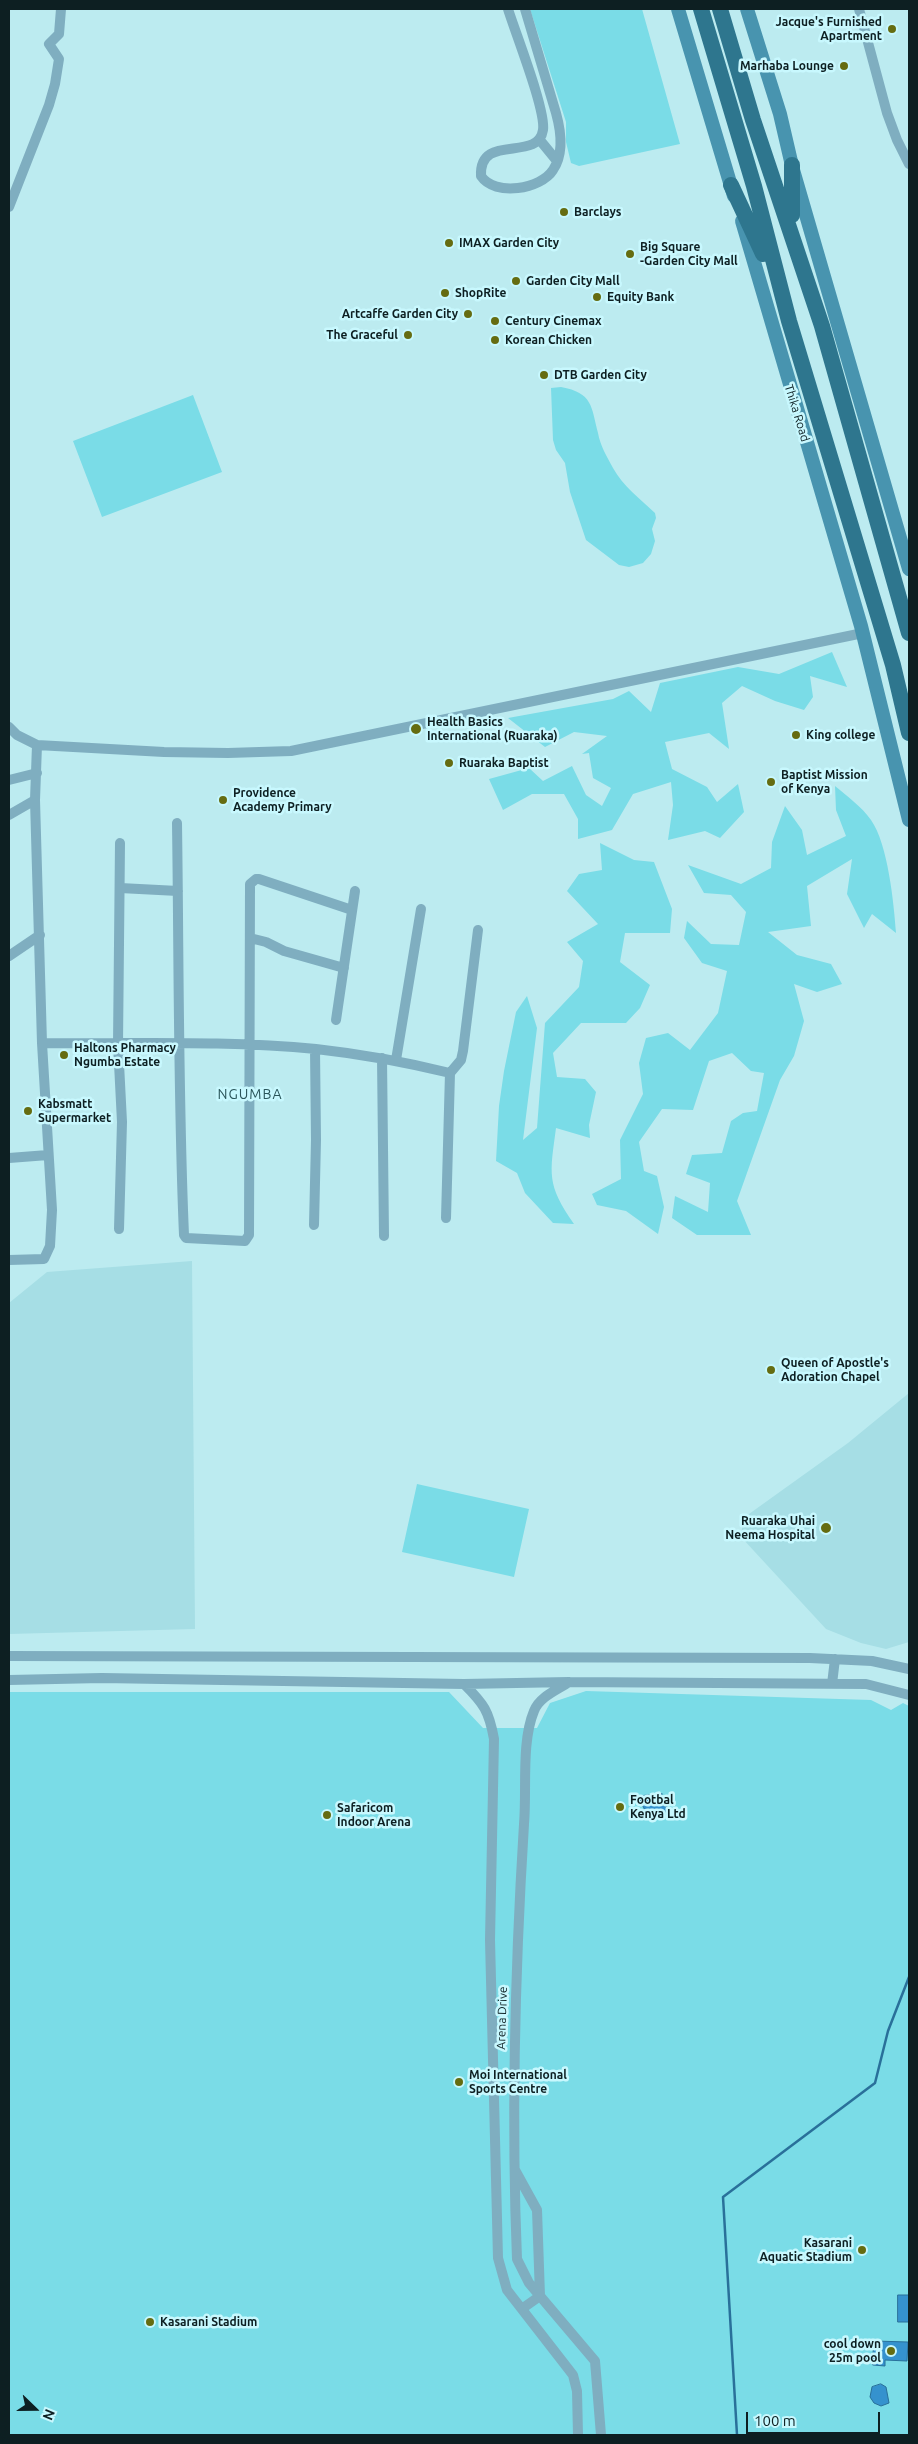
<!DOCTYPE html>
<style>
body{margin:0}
#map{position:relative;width:918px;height:2444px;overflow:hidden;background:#bcebf0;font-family:Ubuntu,sans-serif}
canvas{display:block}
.frame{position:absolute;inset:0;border:10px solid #0d1f22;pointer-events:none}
.north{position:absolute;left:10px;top:2384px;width:50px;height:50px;-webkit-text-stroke:4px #c8f8fe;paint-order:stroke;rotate:112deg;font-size:14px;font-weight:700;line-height:20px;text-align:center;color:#0d1f22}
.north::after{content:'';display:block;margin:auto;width:18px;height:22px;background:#0d1f22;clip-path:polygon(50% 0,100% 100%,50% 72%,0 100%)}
.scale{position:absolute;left:746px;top:2412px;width:134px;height:22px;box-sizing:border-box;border:2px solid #0d1f22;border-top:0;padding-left:6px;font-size:15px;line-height:18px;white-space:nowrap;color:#0d1f22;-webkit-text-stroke:4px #c8f8fe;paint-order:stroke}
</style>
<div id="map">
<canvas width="918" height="2444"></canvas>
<div class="frame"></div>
<div class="north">N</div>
<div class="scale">100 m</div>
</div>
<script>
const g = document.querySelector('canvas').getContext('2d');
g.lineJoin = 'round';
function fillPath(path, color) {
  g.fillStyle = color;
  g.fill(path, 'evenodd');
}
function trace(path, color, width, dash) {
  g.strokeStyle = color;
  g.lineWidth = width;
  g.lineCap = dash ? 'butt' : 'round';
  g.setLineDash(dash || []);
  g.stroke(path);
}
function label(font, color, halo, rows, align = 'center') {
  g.font = font + ' Ubuntu,sans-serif';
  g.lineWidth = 5;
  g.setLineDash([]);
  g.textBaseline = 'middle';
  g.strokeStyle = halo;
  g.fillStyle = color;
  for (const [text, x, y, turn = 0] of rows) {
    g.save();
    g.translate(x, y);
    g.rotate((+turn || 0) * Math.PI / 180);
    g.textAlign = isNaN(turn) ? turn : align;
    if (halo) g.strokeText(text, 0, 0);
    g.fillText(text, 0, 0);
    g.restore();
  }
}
fillPath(new Path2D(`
 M192,1261l3,368 -186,5v-331l38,-31z
 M909,1393v249l-23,7 -25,-6 -35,-14 -84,-91v-19l106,-76z`), '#a6dee5');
fillPath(new Path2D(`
 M530,9h112l38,135 -101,22 -8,-3 -5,-21v-20z
 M561,387c32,6 30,19 37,46 2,12 9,24 15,35 10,18 27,31 42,45l1,5 -4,11 3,12 -4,13 -8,9 -14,4 -10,-2 -33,-25 -16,-48 -5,-29 -9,-13 -3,-10 -2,-52z
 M193,395l29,77 -120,45 -29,-76z
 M832,652l15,35 -37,-11 3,21 -9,13 -29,-9 -33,-15 -20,17 7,46 -20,-16 -44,9 7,27 35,18 10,15 21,-18 6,28 -24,26 -15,-7 -37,9 5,-35 -2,-23 -38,12 -21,36 -34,9v-20l-14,-25h-32l-29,16 -14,-31 40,-11 14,13 29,-15 14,29 16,11 9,-18 -18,-10 -4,-25 -7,1 25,-18 -33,-4 -29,15 -37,-29 105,-19 16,-8 22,21 9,-29 78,-16 41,7z
 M835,786c12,10 27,21 36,34 17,24 23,84 25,113l-24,-19 -8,14 -17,-34 5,-35 -45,27 4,40 -43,6 29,23 34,9 11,20 -25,8 -23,-8 10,37 -10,35 -14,24 -43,121 14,34h-54l-25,-17 3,-22 33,16 2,-29 -24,-9 6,-19 30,-2 9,-32 12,-8 14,-2 7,-38 -13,-2 -19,-18 -23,8 -16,49 -31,-1 -23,33 5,29 13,5 7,31 -6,27 -32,-23 -29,-6 -5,-11 29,-15 -1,-39 23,-46 -4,-31 7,-25 22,-5 22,17 28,-37 9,-42 -25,-8 -18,-25 3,-17 24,23 28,1 7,-33 -15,-17 -27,-2 -16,-28 53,19 30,-16 1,-26 13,-36 17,24 5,25 39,-19 -10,-26z
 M600,843l34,17 20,2 18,47 -2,24h-45l-5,29 30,23 -10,23 -14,15h-45l-28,30 4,24 28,2 11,13 -7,33 1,13 -34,-10c-6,46 -10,56 18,96l-21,-1 -28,-30 -8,-20 -21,-12 3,-55 5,-35 12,-59 11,-16 10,32 -14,112 14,-12 8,-105 34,-36 4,-26 -16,-19 31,-18 -31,-33 12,-17 23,-4z
 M417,1484l112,25 -15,68 -112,-25z
 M586,1691l285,9 20,10 12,-7 6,3v729h-900v-743h440l34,36h54l13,-25z`), '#7adce7');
const water = new Path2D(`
 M662,1794l-3,10 9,3 -5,9 -18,-1 -1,-7 -4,-6 2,-6z
 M898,2295h11v27h-11z
 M874,2341l34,1 -1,19 -22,-1v6l-12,-1z
 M881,2384l5,3 3,16 -8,3 -7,-3 -4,-6 2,-10z`);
fillPath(water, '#3592ce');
trace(water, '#29709a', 1);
trace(new Path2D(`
 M737,2435l-14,-238 152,-114 13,-52 21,-54`), '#29709a', 2.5);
trace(new Path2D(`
 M508,9c7,23 38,101 35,121 -5,33 -64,2 -62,46 14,21 60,13 72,-6 11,-16 8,-39 3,-57l-31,-104
 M859,9l28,104 10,27 12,24
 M539,139l18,22
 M9,207l40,-102 6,-21 4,-25 -10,-15 10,-10 2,-25
 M9,727l8,8 20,10 127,7 64,1 63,-2 572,-118
 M9,780l28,-7
 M9,815l26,-15
 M177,823c2,137 1,275 7,412l2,3 59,3 4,-6 1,-351 6,-5h3l93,31
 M120,888l58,3
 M250,938l16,4 18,9 60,17
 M9,956l31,-21
 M336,1020l19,-129
 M42,1043c91,1 183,-3 274,6 45,5 89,13 134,24
 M382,1058l2,178
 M396,1060l25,-151
 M9,1158l39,-3
 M446,1218l4,-145 11,-13 2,-9 15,-121
 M314,1225l2,-85 -1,-91
 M119,1229l3,-107 -4,-78 2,-201
 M9,1260l35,-1 6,-13 2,-36 -10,-167 -7,-243 2,-55
 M9,1656l801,2 62,3 37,8
 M9,1680l93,-2 362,6 105,-2 297,2 43,11
 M569,1682c-12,8 -30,15 -35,29 -13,31 -7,79 -10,113 -9,145 -13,290 -7,435l12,24 66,78 6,74
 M464,1684c20,20 25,27 30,55l-4,201 8,318 9,32 66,85 4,16 1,44
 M832,1684l3,-25
 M515,2170l22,40 3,86 -17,12`), '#7faec0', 10);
trace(new Path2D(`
 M678,9l56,187
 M747,9l33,105 13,56 116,399
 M742,221l119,405 48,194`), '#4894af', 14);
trace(new Path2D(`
 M701,9l53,177 35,135 104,344 16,68
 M720,9l33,111 69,206 87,307
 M731,185l32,69
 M792,215v-50`), '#2e768e', 16);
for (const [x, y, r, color] of [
 [892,29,5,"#656c11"],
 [844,66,5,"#656c11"],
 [564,212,5,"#656c11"],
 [449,243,5,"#656c11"],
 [630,254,5,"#656c11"],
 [516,281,5,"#656c11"],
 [445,293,5,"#656c11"],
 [597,297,5,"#656c11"],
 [468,314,5,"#656c11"],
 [495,321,5,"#656c11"],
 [408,335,5,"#656c11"],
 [495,340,5,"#656c11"],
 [544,375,5,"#656c11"],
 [416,729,6,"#656c11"],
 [796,735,5,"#656c11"],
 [449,763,5,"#656c11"],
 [771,782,5,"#656c11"],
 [223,800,5,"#656c11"],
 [64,1055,5,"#656c11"],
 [28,1111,5,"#656c11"],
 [771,1370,5,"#656c11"],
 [826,1528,6,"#656c11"],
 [620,1807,5,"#656c11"],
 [327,1815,5,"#656c11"],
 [459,2082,5,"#656c11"],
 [862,2250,5,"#656c11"],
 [150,2322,5,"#656c11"],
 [891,2351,5,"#656c11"]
]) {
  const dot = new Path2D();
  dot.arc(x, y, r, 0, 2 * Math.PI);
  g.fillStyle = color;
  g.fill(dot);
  trace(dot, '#c8f8fe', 2);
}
label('bold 12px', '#0d1f22', '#c8f8fe', [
 ["Jacque's Furnished",882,22,"right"],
 ["Apartment",882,36,"right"],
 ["Marhaba Lounge",834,66,"right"],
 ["Barclays",574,212],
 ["IMAX Garden City",459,243],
 ["Big Square",640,247],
 ["-Garden City Mall",640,261],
 ["Garden City Mall",526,281],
 ["ShopRite",455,293],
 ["Equity Bank",607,297],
 ["Artcaffe Garden City",458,314,"right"],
 ["Century Cinemax",505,321],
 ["The Graceful",398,335,"right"],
 ["Korean Chicken",505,340],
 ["DTB Garden City",554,375],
 ["Health Basics",427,722],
 ["International (Ruaraka)",427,736],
 ["King college",806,735],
 ["Ruaraka Baptist",459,763],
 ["Baptist Mission",781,775],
 ["of Kenya",781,789],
 ["Providence",233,793],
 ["Academy Primary",233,807],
 ["Haltons Pharmacy",74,1048],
 ["Ngumba Estate",74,1062],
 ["Kabsmatt",38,1104],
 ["Supermarket",38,1118],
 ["Queen of Apostle's",781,1363],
 ["Adoration Chapel",781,1377],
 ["Ruaraka Uhai",815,1521,"right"],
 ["Neema Hospital",815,1535,"right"],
 ["Footbal",630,1800],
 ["Kenya Ltd",630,1814],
 ["Safaricom",337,1808],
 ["Indoor Arena",337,1822],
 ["Moi International",469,2075],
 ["Sports Centre",469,2089],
 ["Kasarani",852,2243,"right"],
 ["Aquatic Stadium",852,2257,"right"],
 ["Kasarani Stadium",160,2322],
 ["cool down",881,2344,"right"],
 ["25m pool",881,2358,"right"]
], 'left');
label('12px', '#0d1f22', '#c8f8fe', [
 ["Thika Road",797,413,73],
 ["Arena Drive",502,2018,-88]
]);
g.letterSpacing = '1px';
label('14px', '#2a555a', '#c8f8fe', [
 ["NGUMBA",250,1094]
]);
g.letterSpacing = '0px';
</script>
